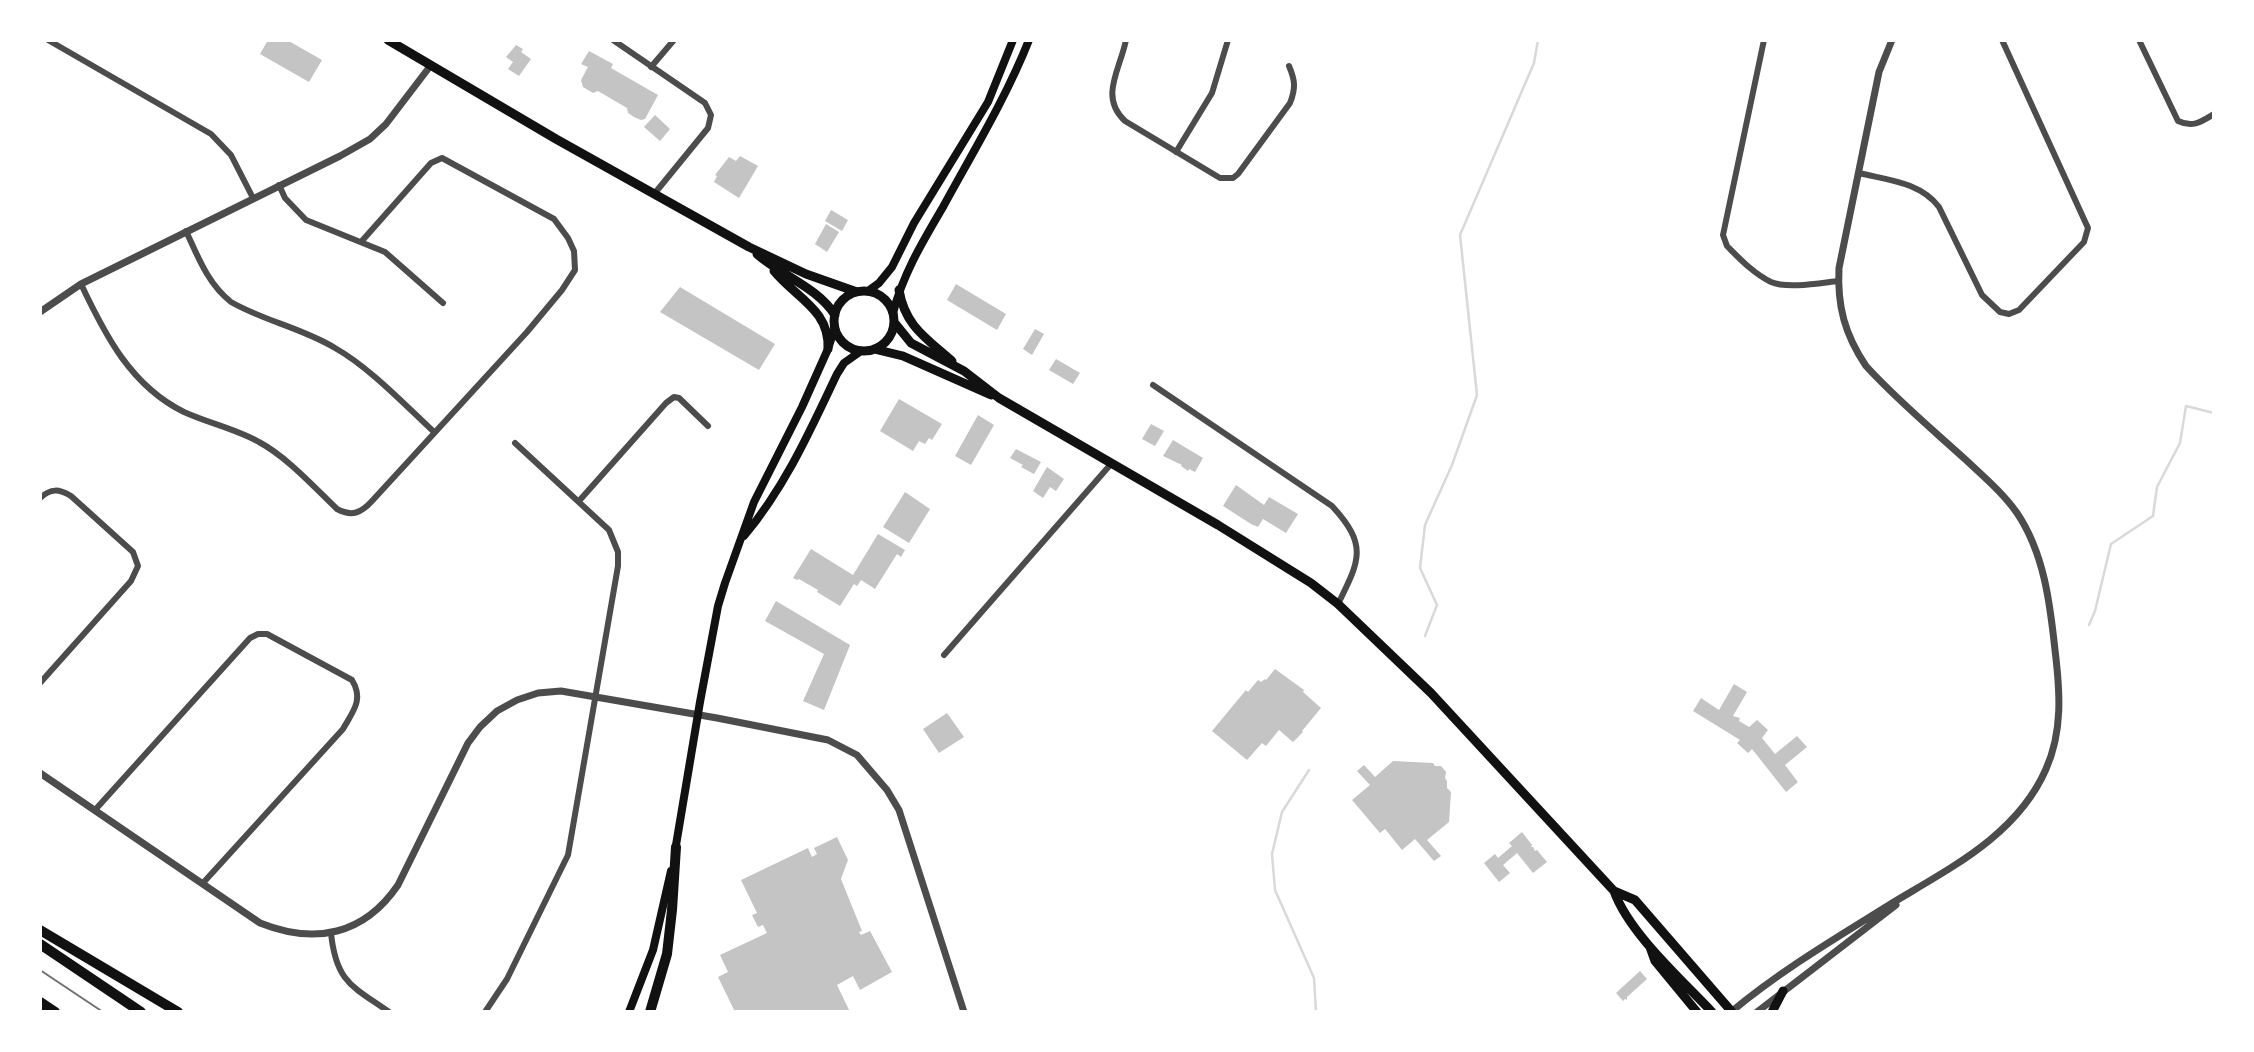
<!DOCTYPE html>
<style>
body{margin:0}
#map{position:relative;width:2254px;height:1052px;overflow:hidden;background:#fff;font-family:Jost,sans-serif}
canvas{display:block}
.frame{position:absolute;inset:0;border:42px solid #fff;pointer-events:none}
</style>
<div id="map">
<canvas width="2254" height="1052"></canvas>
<div class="frame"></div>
</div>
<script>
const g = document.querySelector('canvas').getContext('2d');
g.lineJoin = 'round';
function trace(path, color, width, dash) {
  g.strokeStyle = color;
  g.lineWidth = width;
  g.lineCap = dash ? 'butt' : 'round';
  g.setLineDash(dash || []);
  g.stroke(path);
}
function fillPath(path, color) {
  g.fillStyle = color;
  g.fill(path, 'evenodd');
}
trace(new Path2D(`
 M2089,625l6,-14 16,-67 42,-28 4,-29 23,-44 6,-37 28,7
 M1425,636l12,-31 -17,-37 5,-43 27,-60 25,-70 -17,-160 74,-172 4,-23
 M1309,770l-27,42 -10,42 3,36 39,88 2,34`), '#d9d9d9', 2.5);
fillPath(new Path2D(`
 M268,40h19l35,20 -13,22 -49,-28z
 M516,45l7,4 -2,3 10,7 -12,17 -11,-7 5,-7 -7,-5z
 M589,51l24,13 -2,4 47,27 -13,24 -4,1 -7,-3 -6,-4 -1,-5 -29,-17 -5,2 -10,-6 -2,-7 7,-13 -7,-3z
 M655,115l15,14 -10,12 -16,-14z
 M740,156l18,10 -19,32 -25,-16 3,-6 -2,-1 14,-18 7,4z
 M831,210l17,10 -6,11 -17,-10z
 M826,224l13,8 -12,20 -12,-8z
 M956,284l50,30 -9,16 -50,-30z
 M680,287l95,57 -16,26 -99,-58z
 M1035,329l9,5 -12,21 -9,-6z
 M1056,359l24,14 -7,11 -24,-14z
 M899,399l43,25 -10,16 -3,-2 -4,6 -6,-3 -6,10 -33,-20z
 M978,415l16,10 -23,40 -16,-9z
 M1151,424l13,7 -9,15 -13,-7z
 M1173,440l30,18 -8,14 -6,-3 -1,2 -7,-5 1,-1 -19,-9z
 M1016,449l25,13 -7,12 -13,-7 2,-2 -13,-7z
 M1047,467l17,12 -8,12 -6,-4 -7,11 -10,-7z
 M1236,485l28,20 5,-8 29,17 -12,19 -23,-14 -5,8 -7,-3 -28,-18z
 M905,492l25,17 -21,34 -26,-16z
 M878,534l27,16 -4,7 -4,-3 -22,35 -14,-9 -4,6 -3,-2 -14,22 -23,-14 1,-2 -19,-11 -2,1 -4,-2 18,-29 42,26z
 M776,601l74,44 -26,65 -21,-9 21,-47 -59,-33z
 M1275,669l29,21 -1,2 18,16 -19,23 1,1 -10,10 -14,-12 -13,16 -4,-3 -15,17 -35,-29 34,-41 2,2 10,-12 3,2 4,-3 1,1z
 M1734,684l13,8 -14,24 7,2 -1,3 10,6 8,-7 11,10 -6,8 13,16 22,-18 10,11 -22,18 13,17 -12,10 -34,-43 -4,4 -11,-10 3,-3 -47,-29 8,-13 18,12z
 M947,713l17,24 -25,16 -16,-24z
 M1393,761l40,2 2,3h6l5,6 -1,6 2,3v7l4,4 -2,30 -22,18 14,16 -7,5 -19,-22 -13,11 -17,-21 -5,4 -28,-33 18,-15 -13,-14 7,-6 11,12z
 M1522,832l10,13 -1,2h2l2,4 2,-1 10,12 -14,11 -16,-20 -14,12 7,8 -11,9 -15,-19 11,-9 3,4 14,-12 -3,-3z
 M837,837l11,23 -7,19 21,52 -3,1 2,3 9,-4 22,41 -32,18 -7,-14 -16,9 13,27h-115l-17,-35 10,-5 -8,-17 47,-22 -4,-8 -5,2 -6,-12 5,-2 -16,-33 67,-32 4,9 5,-3 -3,-6z
 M1640,971l7,8 -20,18v3l-2,-1 -2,2 -7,-8z`), '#c4c4c4');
trace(new Path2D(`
 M48,40l163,94 20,21 22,43
 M613,40l92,63 6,12 -3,13 -53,65
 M1126,40c-6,30 -27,57 -1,81l95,57h13l5,-4 52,-71c6,-15 5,-23 -1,-37
 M1764,40l-41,195 4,11c13,13 27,28 44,36 16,7 49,1 67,-1
 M2139,40l39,81c15,7 23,1 36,-7
 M651,67l23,-27
 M1176,152l36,-59 16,-53
 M1859,173c28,7 61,9 80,34l43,88 18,17 9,2 10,-4 65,-68 4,-14 -86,-188
 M279,185l6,13 21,22 79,32 58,51
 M186,231c12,26 22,53 45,71 33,19 71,26 104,46 34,19 70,57 99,84
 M81,284c24,51 50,102 103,128 24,11 52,17 75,30 28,15 55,45 78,67 15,8 24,4 35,-8l155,-169 35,-42 13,-20 -1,-19 -6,-13 -14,-19 -112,-61 -11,5 -70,79
 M1153,385l179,121c36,39 28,54 6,98
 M40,498c11,-10 19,-9 31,-2l62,56 5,14 -7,15 -91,102
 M579,501l87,-98 8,-6 5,1 29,28
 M944,655l167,-191
 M95,810l155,-172 8,-4h9l85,46c12,20 1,31 -9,49l-140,154
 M331,933c5,49 21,53 58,79
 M485,1012l22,-33 61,-124 50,-289v-14l-9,-22 -94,-87`), '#4c4c4c', 6);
trace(new Path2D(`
 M40,312l41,-28 259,-128 30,-17 16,-15 45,-59
 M40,773l220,150c55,22 104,12 138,-38l70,-142 12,-16 17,-16 20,-11 21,-7 23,-2 156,27 111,22 29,15 30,35 12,20 65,202
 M1731,1012c49,-41 105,-74 158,-107 59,-36 128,-69 157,-136 17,-38 14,-78 9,-119 -5,-47 -11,-97 -38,-137 -14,-20 -33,-36 -51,-53 -34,-31 -69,-60 -100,-94 -21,-31 -29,-60 -27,-98l40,-196 13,-32
 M1757,1012l139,-107`), '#4c4c4c', 7);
trace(new Path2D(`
 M868,291l11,-8 13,-16 22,-44 74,-121 25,-62
 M893,313c10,-39 30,-72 50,-106 30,-55 63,-109 86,-167
 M744,536c41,-49 66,-105 93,-162l7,-11 17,-12
 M675,851l25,-149 18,-96 7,-23 29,-81 48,-95 26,-58 7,-22
 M629,1012l24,-62 18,-79`), '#111', 8);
trace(new Path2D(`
 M388,40l168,99 193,108 57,27 51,18
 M757,254c25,22 60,33 78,61
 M774,271c22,27 56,39 54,78
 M899,290c6,36 27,48 53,71
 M834 321a30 30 0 1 1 60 0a30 30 0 1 1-60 0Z
 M894,322l17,21 53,28 35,27 219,127 93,58 27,21 93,89 183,198c15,42 67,88 98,121
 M874,349l29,7 88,39
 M1614,891l21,9 97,112
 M1650,947l5,14 42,51
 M1772,1012l11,-21`), '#111', 9);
trace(new Path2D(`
 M40,930l138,82
 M40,944l101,68
 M40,1002l15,10
 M40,1011l1,1
 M650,1012l17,-58 5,-44 4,-63`), '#111', 10);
trace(new Path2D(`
 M40,970l63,42`), '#707070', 2);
</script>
